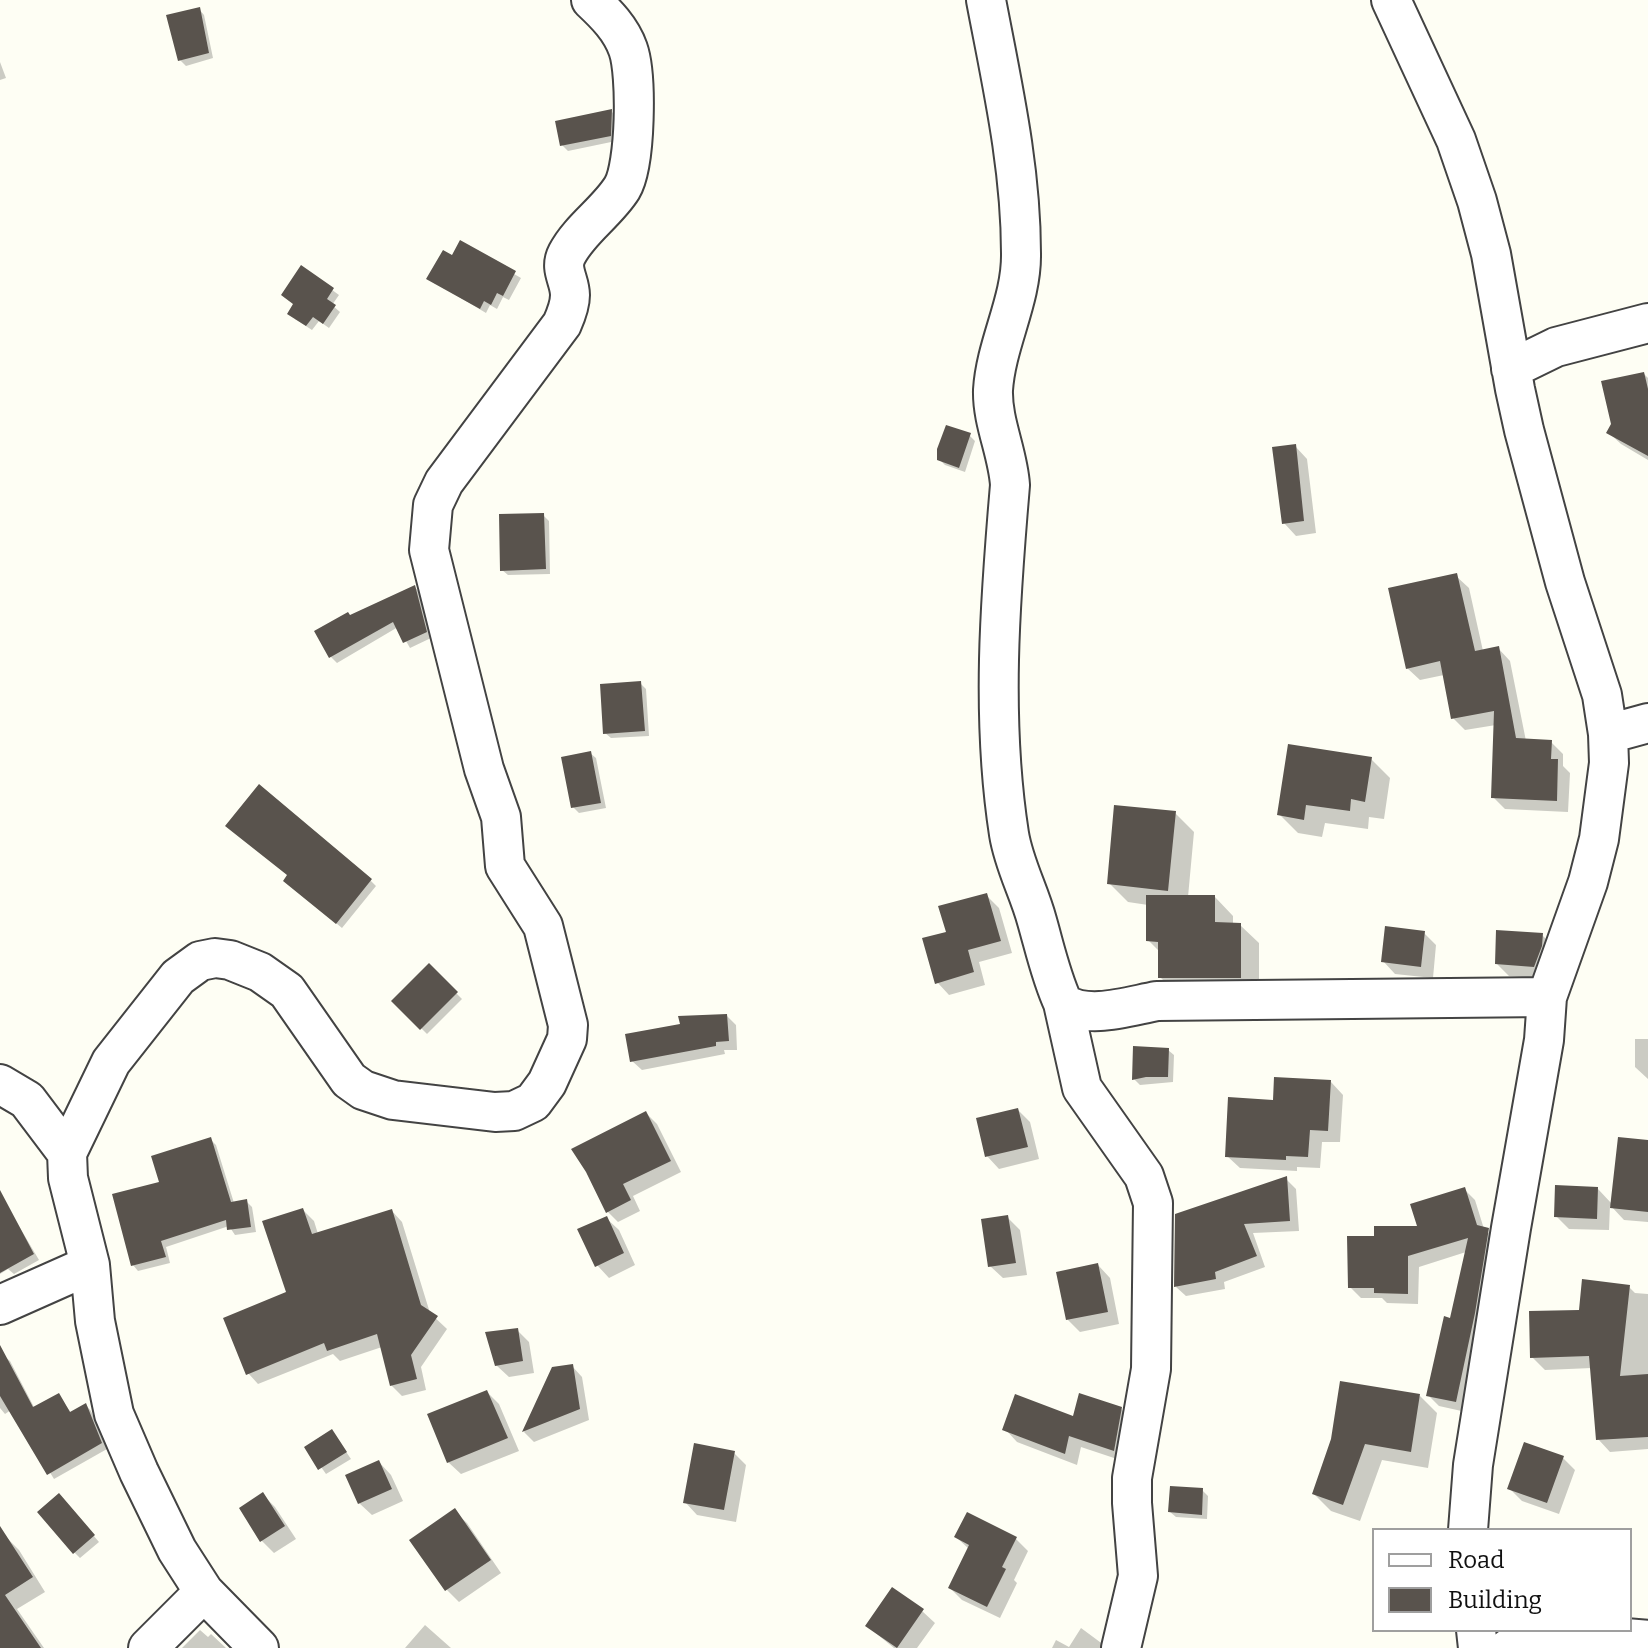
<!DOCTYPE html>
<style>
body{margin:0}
#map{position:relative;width:1648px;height:1648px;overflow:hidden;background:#fefef4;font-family:Bitter,serif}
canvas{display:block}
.legend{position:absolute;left:1372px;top:1528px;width:260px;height:104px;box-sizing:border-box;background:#fff;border:2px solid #9f9f9f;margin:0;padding:10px 14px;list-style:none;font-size:24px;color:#101010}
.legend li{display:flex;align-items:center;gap:16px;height:40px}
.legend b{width:40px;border:2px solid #9f9f9f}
</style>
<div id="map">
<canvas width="1648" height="1648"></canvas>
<ul class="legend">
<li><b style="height:10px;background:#fff"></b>Road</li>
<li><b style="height:22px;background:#59534d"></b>Building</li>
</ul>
</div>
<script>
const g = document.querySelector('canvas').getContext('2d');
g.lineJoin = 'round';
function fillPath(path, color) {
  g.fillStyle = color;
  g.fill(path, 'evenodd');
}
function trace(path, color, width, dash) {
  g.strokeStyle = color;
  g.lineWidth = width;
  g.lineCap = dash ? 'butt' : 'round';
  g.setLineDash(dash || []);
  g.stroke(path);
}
fillPath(new Path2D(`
 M199,9l5,6 9,43 -27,8 -6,-6z
 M0,62l6,16 -6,2z
 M611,111l5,5v25l-48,10 -6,-6z
 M461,243l60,35 -12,22 -6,-3 -6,12 -7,-4 -4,8 -57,-34 24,-21z
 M302,268l37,27 -7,10 8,7 -11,16 -10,-7 -7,9 -17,-11z
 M1644,374l4,4v82l-27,-16 -12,-11z
 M969,435l6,6 -10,31 -20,-7 -6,-6z
 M1295,446l12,13 9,74 -20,3 -12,-13z
 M543,515l6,6 1,53 -42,1 -6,-5z
 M1456,576l13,12 14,63 15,-3 12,13 16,80 25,1 12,12v12l7,7 -2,39 -63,-3 -12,-12 3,-72 -31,5 -12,-12 -9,-43 -24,5 -13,-12z
 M415,587l5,6 11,45 -21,10 -12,-21 -61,36 -6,-6 -14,-25z
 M640,683l6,6 3,47 -38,2 -6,-5z
 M590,753l6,5 10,50 -27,5 -6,-6z
 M1371,759l19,19 -6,41 -15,-2 -1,12 -43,-6 -3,14 -24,-4 -18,-18z
 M1175,813l19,19 -6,65h27l18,19v8l7,1 19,18v53h-80l-19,-19v-25l-12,-12v-35l-20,-3 -19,-19z
 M370,880l6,6 -34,42 -51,-42z
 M986,895l13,13 13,45 -33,9 6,23 -36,10 -12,-13 11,-49z
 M1424,933l12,12 -3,33 -38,-4 -12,-13z
 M1542,935l12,12 -7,31 -38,-2 -12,-12z
 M429,966l33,33 -35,35 -33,-33z
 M727,1016l9,9 1,25h-13l1,4 -83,16 -10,-9z
 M1635,1039h13v40l-13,-12z
 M1168,1050l6,5 -1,27 -33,3 -6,-6z
 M1331,1082l12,13 -3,47h-18l-2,26 -23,-1v4l-57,-3 -13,-12 47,-54z
 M1018,1110l12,12 9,37 -40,10 -12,-13z
 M646,1113l11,11 24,48 -48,24 7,15 -22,11 -11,-11 -20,-40z
 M210,1139l6,6 18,58 12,-2 6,6 4,25 -21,3 -6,-9 -63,21 4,16 -32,8 -5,-6 28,-82z
 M1648,1142v80l-24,-2 -14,-15 -1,25 -40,-1 -13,-13 42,-27 14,15z
 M1286,1179l10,10 3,42 -46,2 12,34 -41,15 1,7 -39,7 -10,-9z
 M1464,1189l11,11 9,29 15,12 -33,171 -27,-6 -11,-11 23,-75 15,-68 -47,15 -1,37 -31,-1 -5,-5h-21l-11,-11 26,-49 44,-10z
 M303,1210l11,11 4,13 74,-23 10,11 28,91 17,16 -26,38 5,23 -24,6 -11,-11 -9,-38 -42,14 -7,-7 -75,30 -10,-11 41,-79z
 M10,1211l29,49 -25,14 -6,-5 -8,5v-58z
 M606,1218l13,12 16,35 -26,13 -12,-13z
 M1008,1218l12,12 7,45 -24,3 -13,-12z
 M1098,1265l12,13 9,46 -39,8 -13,-13z
 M1629,1287l6,6 13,1v155l-38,3 -12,-13 -6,-71 -47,2 -13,-13 49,-45z
 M517,1330l12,12 5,31 -25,4 -13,-12z
 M4,1356l6,5 25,48 23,-14 14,19 14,-9 5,6 16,38 -53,30 -43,-69 -6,4 -5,-6v-50z
 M572,1366l10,11 7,43 -55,22 -10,-10 29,-63z
 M487,1392l12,12 20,47 -58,23 -13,-12z
 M1420,1396l17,17 -9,55 -46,-8 -22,61 -29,-10 -17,-17 19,-55z
 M1121,1409l12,12 -7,41 -45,-15 -4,18 -60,-23 -12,-13z
 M332,1431l19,28 -25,15 -19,-27z
 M734,1453l12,12 -10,57 -39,-7 -12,-13z
 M1563,1458l12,12 -16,44 -37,-13 -12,-12z
 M379,1462l12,13 12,26 -31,14 -13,-12z
 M1202,1490l6,6 -1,23 -31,-2 -6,-5z
 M263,1495l12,12 21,32 -22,14 -12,-12 -21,-33z
 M64,1501l35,41 -19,16 -6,-6z
 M454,1511l13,12 34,50 -42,29 -12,-12z
 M967,1514l49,25 12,12 -14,29 3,3 -17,35 -38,-18 -12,-12 19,-39 -13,-12z
 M5,1536l14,14 26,42 -28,17 27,39h-44v-109z
 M922,1611l13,12 -18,25h-23l-27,-22z
 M425,1625l26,23h-46z
 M1081,1628l27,20h-56l4,-8 13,7z
 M200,1630l8,7 3,-3 15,14h-44z`), '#0003');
fillPath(new Path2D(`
 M200,7l9,46 -31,8 -12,-46z
 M612,109l-1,27 -51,10 -5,-25z
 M460,240l56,31 -13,25 -6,-3 -6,12 -7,-4 -4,8 -54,-30 17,-29 9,5z
 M301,265l33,23 -7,11 9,6 -13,19 -10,-7 -7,9 -19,-12 6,-10 -12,-9z
 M1644,372l4,17v67l-42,-23 5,-9 -10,-43z
 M946,425l25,8 -12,35 -22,-8v-11z
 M1296,444l8,77 -22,3 -10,-77z
 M544,513l2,56 -46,2 -1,-57z
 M1457,573l18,78 24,-5 17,92 36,2 -1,19h7l-1,42 -66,-3 3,-87 -43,8 -11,-58 -34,8 -18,-81z
 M415,585l12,47 -24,11 -10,-21 -64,36 -15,-27 34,-19 2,3z
 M641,681l4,50 -42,3 -3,-50z
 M1288,744l84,13 -7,45 -14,-3 -1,12 -44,-6 -2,15 -27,-5z
 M591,751l10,52 -30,5 -10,-51z
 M259,784l113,95 -36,45 -53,-43 4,-6 -62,-49z
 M1114,805l62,6 -8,80 -61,-7z
 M987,893l14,48 -33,9 6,22 -39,12 -13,-46 24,-6 -8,-26z
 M1146,895h69v27l26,1v55h-83v-36l-12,-1z
 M1385,926l40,5 -4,36 -40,-5z
 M1496,930l47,3 -1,13 -8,21 -39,-3z
 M429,963l29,29 -38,38 -29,-29z
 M727,1014l2,27 -13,1v4l-86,16 -5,-28 55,-10 -2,-8z
 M1133,1046l36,2 -1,29h-22l-14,3z
 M1274,1077l57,3 -3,51 -18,-1 -2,27 -22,-1v4l-61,-3 3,-60 45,3z
 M1018,1108l10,39 -43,10 -9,-39z
 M646,1111l25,50 -48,23 8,16 -25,13 -20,-41 -15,-23z
 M211,1137l20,65 16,-3 4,28 -24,3 -1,-10 -65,21 5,16 -35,9 -19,-72 47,-12 -8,-26z
 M1618,1137l30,3v72l-38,-4z
 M1287,1176l3,45 -46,3 13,32 -42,16 1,7 -42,8 1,-73z
 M1555,1185l43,2 -1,32 -43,-2z
 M1465,1187l12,38 12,3 -14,85 -19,89 -30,-6 18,-80 6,2 18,-80 -60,18v38l-34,-1v-5h-26l-1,-52h27v-10h43l-7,-22z
 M0,1190l34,64 -34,19z
 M303,1208l9,26 80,-25 29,96 17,11 -27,39 6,24 -27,7 -13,-52 -50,17 -3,-8 -78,32 -23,-57 63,-26 -24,-71z
 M1008,1215l8,48 -28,4 -7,-48z
 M607,1216l17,37 -29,14 -18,-38z
 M1098,1263l10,49 -42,8 -10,-48z
 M1582,1279l48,6 -10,91 28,-2v63l-52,3 -7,-84 -59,2 -1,-47 50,-1z
 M518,1328l5,33 -28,5 -10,-34z
 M0,1345l33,62 26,-14 11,19 16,-9 16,40 -55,32 -47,-79z
 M573,1364l7,45 -58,23 30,-65z
 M1340,1381l80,13 -9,58 -46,-8 -22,61 -31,-11 19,-55z
 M487,1390l21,48 -61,25 -20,-49z
 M1079,1393l43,14 -8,44 -45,-15 -4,18 -63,-24 13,-36 58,22z
 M332,1429l15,23 -29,18 -14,-23z
 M1524,1442l40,14 -17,47 -40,-14z
 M694,1443l41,8 -11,59 -41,-7z
 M379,1460l13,29 -34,15 -13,-29z
 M1170,1486l33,2 -1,27 -34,-3z
 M263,1492l22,34 -25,16 -21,-34z
 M59,1493l36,42 -22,19 -36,-42z
 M455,1508l36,52 -46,31 -36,-51z
 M967,1512l50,25 -15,30 4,2 -19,38 -39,-19 21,-43 -15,-8z
 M0,1526l33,51 -28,18 36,53h-41z
 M892,1587l32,22 -27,39 -32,-22z`), '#59534d');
const minor = new Path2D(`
 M986,0c16,84 35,167 35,253 1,47 -25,90 -28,137 -1,32 15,63 17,95 -10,116 -19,233 -1,349 5,31 20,57 28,87 8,28 14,56 26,82 25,17 66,3 94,-2l390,-4
 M1391,0l65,140 21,61 14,53 24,135 9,41 41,152 37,113 6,39 1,29 -10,76 -11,43 -41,115 -3,43 -33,188 -38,237 -5,65
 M1511,369l45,-22 92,-24
 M1608,734l40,-11
 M1063,1003l19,85 62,88 9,27 -2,166 -19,109v25l6,73 -17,72
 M0,1084l27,16 40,53
 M0,1305l90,-40
 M1476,1630l2,18
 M148,1648l56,-56
 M259,1648l-55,-56 -27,-42 -38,-78 -25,-58 -19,-93 -5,-56 -22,-87 -1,-25 44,-91 67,-85 22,-16 15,-3 15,2 30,12 27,19 62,89 14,10 30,10 102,12 19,-1 19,-9 14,-19 20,-44 1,-14 -25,-99 -38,-60 -4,-49 -17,-48 -55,-219 4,-45 11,-23 118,-158c4,-9 8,-19 8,-29 0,-15 -11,-26 -3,-41 13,-25 40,-42 55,-66 14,-23 15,-114 6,-139 -7,-20 -22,-35 -37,-49
 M1509,1648c47,-7 92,-14 139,-8`);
trace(minor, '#434343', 42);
trace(minor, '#fff', 38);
</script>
